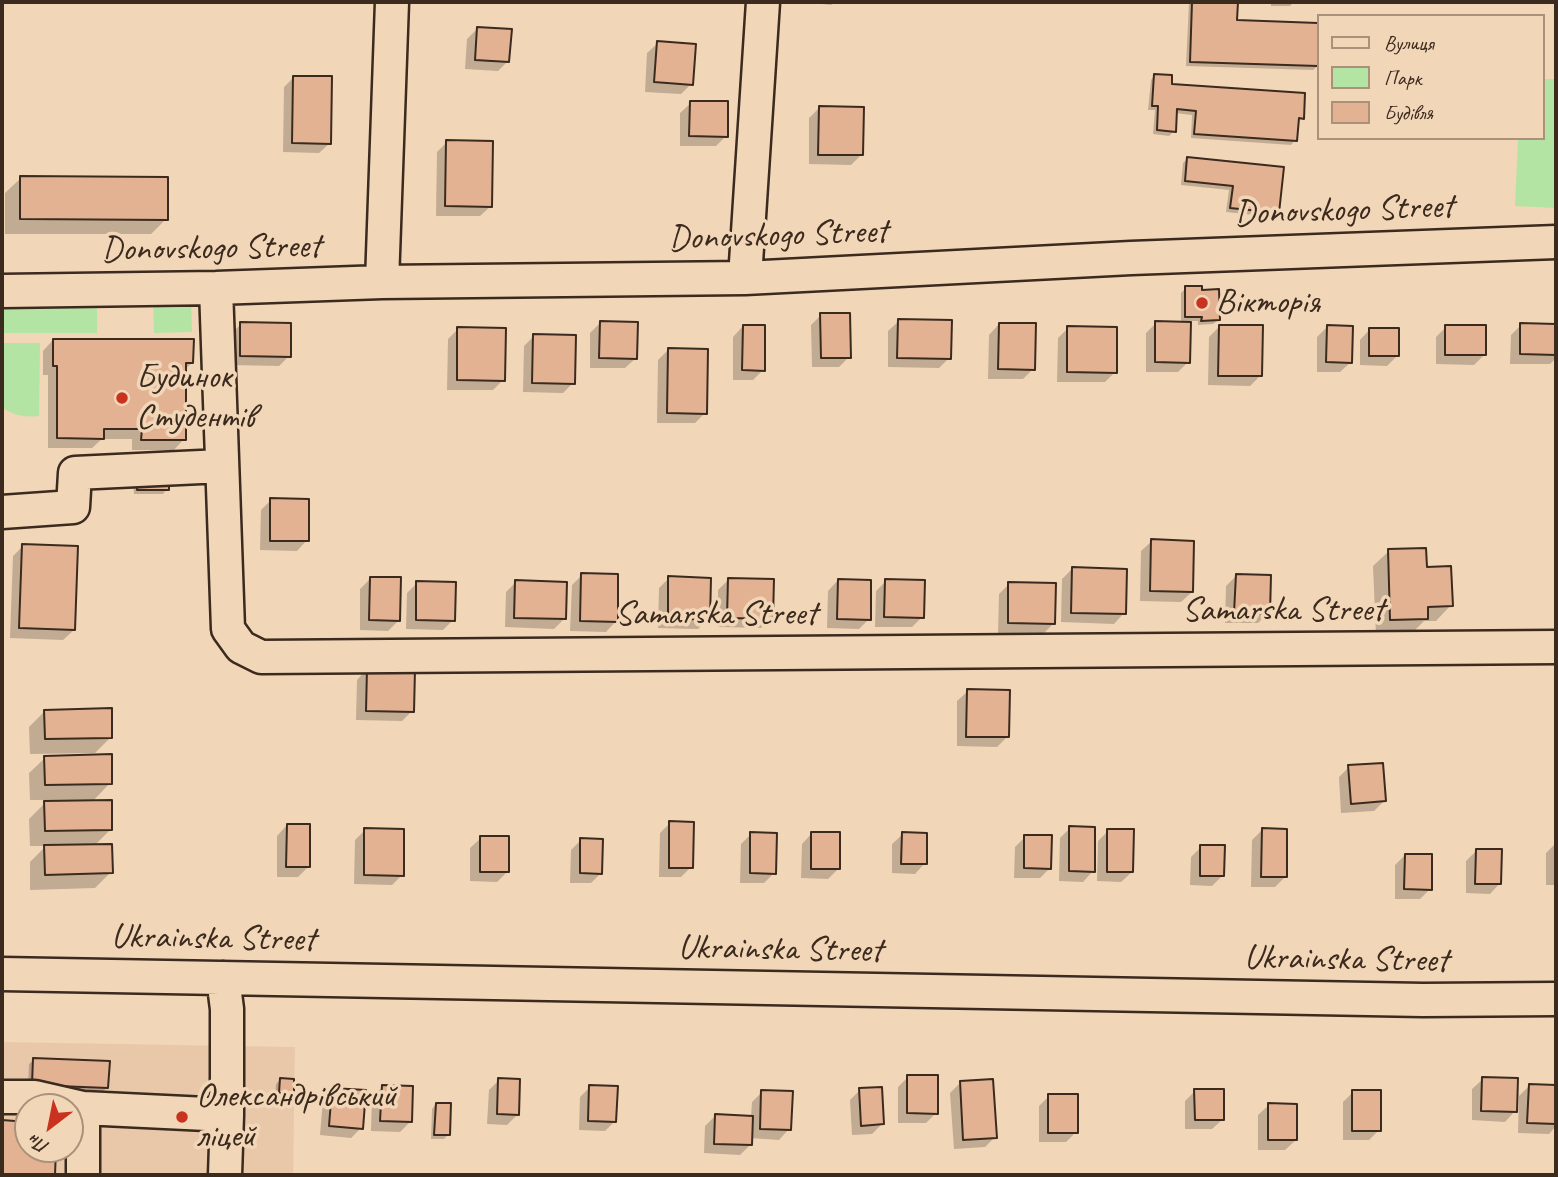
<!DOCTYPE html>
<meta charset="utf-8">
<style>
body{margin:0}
#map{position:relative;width:1558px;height:1177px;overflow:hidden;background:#f2d6b8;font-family:Caveat,sans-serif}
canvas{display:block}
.frame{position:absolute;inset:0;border:4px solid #3b2a1e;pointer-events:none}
.legend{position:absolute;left:1317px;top:14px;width:228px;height:126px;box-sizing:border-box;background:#f2d6b8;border:2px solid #a9917a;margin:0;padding:9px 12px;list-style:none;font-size:21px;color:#3b2a1e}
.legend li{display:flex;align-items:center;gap:14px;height:35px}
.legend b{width:35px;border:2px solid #a9917a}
.north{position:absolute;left:14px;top:1093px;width:70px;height:70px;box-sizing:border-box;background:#f2d6b8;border:2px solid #a9917a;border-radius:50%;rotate:212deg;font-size:19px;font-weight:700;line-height:28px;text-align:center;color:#3b2a1e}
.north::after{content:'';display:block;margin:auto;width:24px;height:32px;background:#c8321e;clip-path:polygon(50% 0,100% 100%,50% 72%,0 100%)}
</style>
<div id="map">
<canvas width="1558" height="1177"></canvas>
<div class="frame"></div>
<ul class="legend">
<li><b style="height:9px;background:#f2d6b8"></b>Вулиця</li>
<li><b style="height:19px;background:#b4e4a3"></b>Парк</li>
<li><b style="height:19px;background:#e2b293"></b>Будівля</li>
</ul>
<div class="north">Пн</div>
</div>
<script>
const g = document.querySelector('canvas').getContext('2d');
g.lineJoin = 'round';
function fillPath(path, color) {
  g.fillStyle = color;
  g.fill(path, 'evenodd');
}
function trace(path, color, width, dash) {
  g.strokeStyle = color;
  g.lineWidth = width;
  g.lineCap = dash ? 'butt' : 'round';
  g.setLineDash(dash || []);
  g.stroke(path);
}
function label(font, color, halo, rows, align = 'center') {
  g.font = font + ' Caveat,sans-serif';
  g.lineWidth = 7;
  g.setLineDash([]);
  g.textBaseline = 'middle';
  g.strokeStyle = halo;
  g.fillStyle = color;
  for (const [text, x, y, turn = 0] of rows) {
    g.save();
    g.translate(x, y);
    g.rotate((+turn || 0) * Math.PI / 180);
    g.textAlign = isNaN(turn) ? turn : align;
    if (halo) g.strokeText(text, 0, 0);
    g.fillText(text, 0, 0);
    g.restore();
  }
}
fillPath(new Path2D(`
 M2,1042l293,5 -2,128h-291zM28,1107h42v42h-42z`), '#e9c8aa');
fillPath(new Path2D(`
 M1542,79h14v129l-41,-2 3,-68h24z
 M191,294l1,38 -38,1 -1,-38z
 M2,296h95v37h-95z
 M2,343h38l-1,73c-12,2 -28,-1 -37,-9z`), '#b4e4a3');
fillPath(new Path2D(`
 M803,2h32l-4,3z
 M1189,2h47l-1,20 83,3v41l-5,4 -127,-4z
 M1271,2h23l-4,4h-19z
 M477,29l31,32 -10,10 -33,-2 2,-30z
 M658,43l33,41 -10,10 -36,-2 2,-39z
 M1155,75l15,11 132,32 -5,5 -2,17 -4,5 -100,-7 1,-23 -17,-2 -1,18 -5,5 -16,-2 2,-24h-7l3,-30z
 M294,77l36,66 -11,10 -36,-1 1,-65z
 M691,103l35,33 -10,10h-36v-33z
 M819,108l42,47 -10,10 -42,-1v-46z
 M447,142l44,64 -11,10h-44l1,-64z
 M1187,159l90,53 -4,5 -47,-5 3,-22 -48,-5 2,-22z
 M21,178l145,41 -15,15h-146v-41z
 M1186,288l32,32 -5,4 -15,1v-4h-9l-1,41 -10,10h-32v-39l10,-10h25v-30z
 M821,315l28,42 -10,10h-27l-1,-42z
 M899,321l50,37 -10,10 -51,-1v-36z
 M600,323l36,35 -11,10h-35v-35z
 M241,324l48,32 -10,10 -49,-1 1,-31z
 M999,324l34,45 -10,10h-35l1,-44z
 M1521,325h35v33l-6,6h-40l1,-29z
 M743,326l20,44 -10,10h-20v-43z
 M1219,327l41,49 -10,10 -42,-1 1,-48z
 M1327,327l24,35 -11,10h-23v-35z
 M1446,327l38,28 -10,10 -38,-1v-27z
 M1068,328l47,44 -10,10h-48l1,-44z
 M458,329l45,51 -10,10h-46l1,-51z
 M1370,329l27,27 -10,10 -27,-1v-25z
 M534,336l39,47 -10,10 -40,-1 1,-46z
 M53,340l139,23 -8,7v69l-10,11h-42v-11h-30l-10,9h-44v-73h-5v-24z
 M668,350l37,63 -10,10h-38l1,-63z
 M133,479l34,10 -4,5h-29z
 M271,500l36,40 -10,11 -37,-1 1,-40z
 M1152,541l40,51 -11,10 -41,-1 1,-50z
 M23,546l51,84 -11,10 -53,-2 3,-82z
 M1389,551l36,17 26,37 -15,16h-12l-13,13 -35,1 -3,-69z
 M1072,569l52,44 -10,11 -53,-2 1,-43z
 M582,575l34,46 -10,11 -36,-1 2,-46z
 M1236,576l32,37 -10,10h-33l1,-37z
 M371,578l28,42 -11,11 -28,-1v-41z
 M669,578l39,41 -10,10 -40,-1 1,-40z
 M728,580l43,38 -10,10 -43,-1v-37z
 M838,580l31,39 -10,10 -32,-1 1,-37z
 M886,581l36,36 -10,10h-37l1,-36z
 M516,582l49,36 -11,11 -49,-2 1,-35z
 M417,583l36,37 -10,10 -37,-1 1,-36z
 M1009,584l44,40 -10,10 -45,-1 1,-39z
 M367,669l45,42 -10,10 -46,-1 1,-40z
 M968,691l39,46 -10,10 -40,-1v-45z
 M45,711l66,26 -16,16 -65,1 -1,-27z
 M45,758l65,25 -18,19 19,27 -17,17 17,26 -16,16 -65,2v-28l16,-16h-16l-1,-27 19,-19h-18l-1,-27z
 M1349,767l35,34 -10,10 -33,2 -2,-36z
 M670,823l21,44 -10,10h-22l1,-44z
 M287,825l21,42 -10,10h-21v-41z
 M1070,828l23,43 -10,11 -24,-1 1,-43z
 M365,830l37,45 -10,10 -38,-1 1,-44z
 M1262,830l23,47 -10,10h-24l1,-47z
 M1108,831l24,41 -11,10 -24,-1 1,-40z
 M812,833l26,36 -10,10 -27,-1 1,-34z
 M751,834l23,39 -10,10h-24l1,-39z
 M903,834l22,29 -10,11 -23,-1v-29z
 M1025,837l25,31 -10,10h-26l1,-31z
 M481,838l26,34 -10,10 -27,-1v-33z
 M581,840l20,33 -10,10h-21l1,-33z
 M1556,843v42h-10v-32z
 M1201,847l21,29 -10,10 -22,-1 1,-28z
 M1476,851l24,32 -10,11 -24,-1v-32z
 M1405,855l25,34 -10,10h-25v-34z
 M34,1060l73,28 -5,4 -74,-3 1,-25z
 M908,1077l28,36 -10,10h-28v-36z
 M1483,1079l32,32 -10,11 -33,-2v-31z
 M280,1080l12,12 -5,5h-12l1,-13z
 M499,1080l18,35 -10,10 -20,-1 2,-34z
 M960,1083l35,54 -10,10 -31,2 -4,-56z
 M1529,1086l27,1v39l-7,8 -31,-1 1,-37z
 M383,1087l27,35 -10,10 -29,-1 1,-34z
 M590,1087l25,34 -10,10 -26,-1 1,-33z
 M333,1089l28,39 -10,10 -31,-3 3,-36z
 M860,1090l22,34 -10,10 -20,1 -2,-35z
 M1195,1091l28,28 -11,10h-27v-28z
 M762,1092l27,37 -10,11 -29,-2v7l-10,10 -36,-2 1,-27 10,-10 36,1 1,-15z
 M1353,1092l26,38 -10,10h-26v-38z
 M1049,1096l27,36 -10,10h-27v-36z
 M436,1104l12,31 -4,4h-13l1,-30z
 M1269,1105l27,35 -11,10h-27v-35z
 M2,1122l26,1v26h26l-1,26h-51z`), '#0003');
const building = new Path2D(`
 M1192,2h46l-1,18 81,3v43l-128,-4z
 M477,27l35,2 -3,33 -34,-2z
 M657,41l39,3 -3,41 -39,-3z
 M1154,74l18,1v9l133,9 -1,26 -5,-1 -2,23 -103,-7 2,-23 -19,-2 -1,23 -19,-2 1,-24h-6z
 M293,76h39l-1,68 -39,-1z
 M690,101h38v36l-39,-1z
 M819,106l45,1 -1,48h-45z
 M446,140l47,1 -1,66 -47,-1z
 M1187,157l97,10 -5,46 -49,-5 3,-22 -48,-5z
 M20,176l148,1v43l-148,-1z
 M1185,286h17v4l17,-1 1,31 -19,1 1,-4h-17z
 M820,313h30l1,45h-30z
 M898,319l54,1 -1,39 -54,-1z
 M600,321l38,1 -1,37 -38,-1z
 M1155,321l36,1 -1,41 -35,-1z
 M240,322l51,1v34l-51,-1z
 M999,323h37l-1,47 -37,-1z
 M1520,323l36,1v31l-36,-1z
 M743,325h22v46l-23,-1z
 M1219,325h44l-1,51h-44z
 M1327,325l26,1 -1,37 -26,-1z
 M1445,325h41v30h-41z
 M1067,326l50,1v46l-50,-1z
 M457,327l49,1 -1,53 -48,-1z
 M1369,328h30v28h-30z
 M533,334l43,1 -1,49 -43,-1z
 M53,339h141l-1,24h-7v77h-45l1,-11h-38v10l-47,-1v-72h-4z
 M668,348l40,1 -1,65 -40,-1z
 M137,472h32v18h-32z
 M270,498l39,1v42h-39z
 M1151,539l43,2 -1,51 -43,-1z
 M22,544l56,2 -3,84 -56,-2z
 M1426,548l1,19 24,-1 2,40 -25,1v12l-38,1 -2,-71z
 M1072,567l55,2 -1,45 -55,-1z
 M581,573l37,1v48l-38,-1z
 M1236,574l35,1 -1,39 -36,-1z
 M668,576l43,2 -1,42 -42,-2z
 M370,577h31l-1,44 -31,-1z
 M728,578l46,1 -1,40 -46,-1z
 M838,579l33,1v40l-34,-1z
 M885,579l40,1 -1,38 -40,-1z
 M515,580l52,2 -1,37 -52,-1z
 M416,581l40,1 -1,39 -39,-1z
 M1008,582l48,1 -1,41 -47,-1z
 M367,668l48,1 -1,43 -48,-1z
 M967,689l43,1 -1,47h-43z
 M112,708v30l-67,1 -1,-29z
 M112,754v30l-67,1 -1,-29z
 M1383,763l3,38 -35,3 -3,-39z
 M112,800v30l-67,1 -1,-30z
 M669,821l25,1 -1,46h-24z
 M287,824h23v43h-24z
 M1069,826l26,1v45l-26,-1z
 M364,828l40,1v47l-40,-1z
 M1262,828l25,1v48h-26z
 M1107,829h27l-1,43h-26z
 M750,832l27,1 -1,41 -26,-1z
 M811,832h29v37h-29z
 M902,832l25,1v31h-26z
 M1024,835h28l-1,34 -27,-1z
 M480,836h29v36h-29z
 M580,838l23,1 -1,35 -22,-1z
 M112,844l1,29 -68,2 -1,-30z
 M1200,845h25l-1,31h-24z
 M1476,849h26l-1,35h-26z
 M1405,854h27v36l-28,-1z
 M33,1058l77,3 -2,27 -76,-3z
 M907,1075h31v39l-31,-1z
 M1482,1077l36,1 -1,34 -36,-1z
 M280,1078l14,1v14h-15z
 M498,1078l22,1 -1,36 -22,-1z
 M993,1079l4,59 -34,2 -3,-59z
 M1529,1084l27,1v39l-29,-1z
 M382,1085l31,1 -1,36 -32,-1z
 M589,1085l29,1 -2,36 -28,-1z
 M882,1087l2,37 -23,2 -2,-38z
 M332,1088l34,2 -3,39 -34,-3z
 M1194,1089h30v31h-29z
 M761,1090l32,1 -2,39 -31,-1z
 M1352,1090h29v41h-29z
 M1048,1094h30v39h-30z
 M436,1103h15l-1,32h-16z
 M1268,1103l29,1v36h-29z
 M715,1114l38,2 -1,29 -38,-1z
 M2,1120l26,2v27h28l-1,26h-53z`);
fillPath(building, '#e2b293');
trace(building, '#3b2a1e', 2);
const minor = new Path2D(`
 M745,278l18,-276
 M382,282l10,-280
 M216,288l12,341 13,18 20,10 1295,-10
 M2,291l214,-3 166,-6 363,-4 386,-20 425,-16
 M2,512l71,-5 2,-34 147,-7
 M2,974l1421,26 133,-1
 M223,978l4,31v106
 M2,1097h33l48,11v67
 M83,1108l144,7 -2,60`);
trace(minor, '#3b2a1e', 37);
trace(minor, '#f2d6b8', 32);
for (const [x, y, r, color] of [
 [1202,303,7,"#c8321e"],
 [122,398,7,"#c8321e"],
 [182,1117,7,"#c8321e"]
]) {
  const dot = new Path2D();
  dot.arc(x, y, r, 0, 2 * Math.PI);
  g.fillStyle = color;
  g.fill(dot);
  trace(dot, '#f2d6b8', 2.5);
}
label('35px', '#3b2a1e', '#f2d6b8', [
 ["Donovskogo Street",1344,211,-2],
 ["Donovskogo Street",778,236,-2],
 ["Donovskogo Street",211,249,-1],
 ["Samarska Street",1283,611],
 ["Samarska Street",716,615],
 ["Ukrainska Street",213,939,1],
 ["Ukrainska Street",780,950,1],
 ["Ukrainska Street",1346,960,1]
]);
label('35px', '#3b2a1e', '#f2d6b8', [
 ["Вікторія",1216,303],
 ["Будинок",136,378],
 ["Студентів",136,418],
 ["Олександрівський",196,1097],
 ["ліцей",196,1137]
], 'left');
</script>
